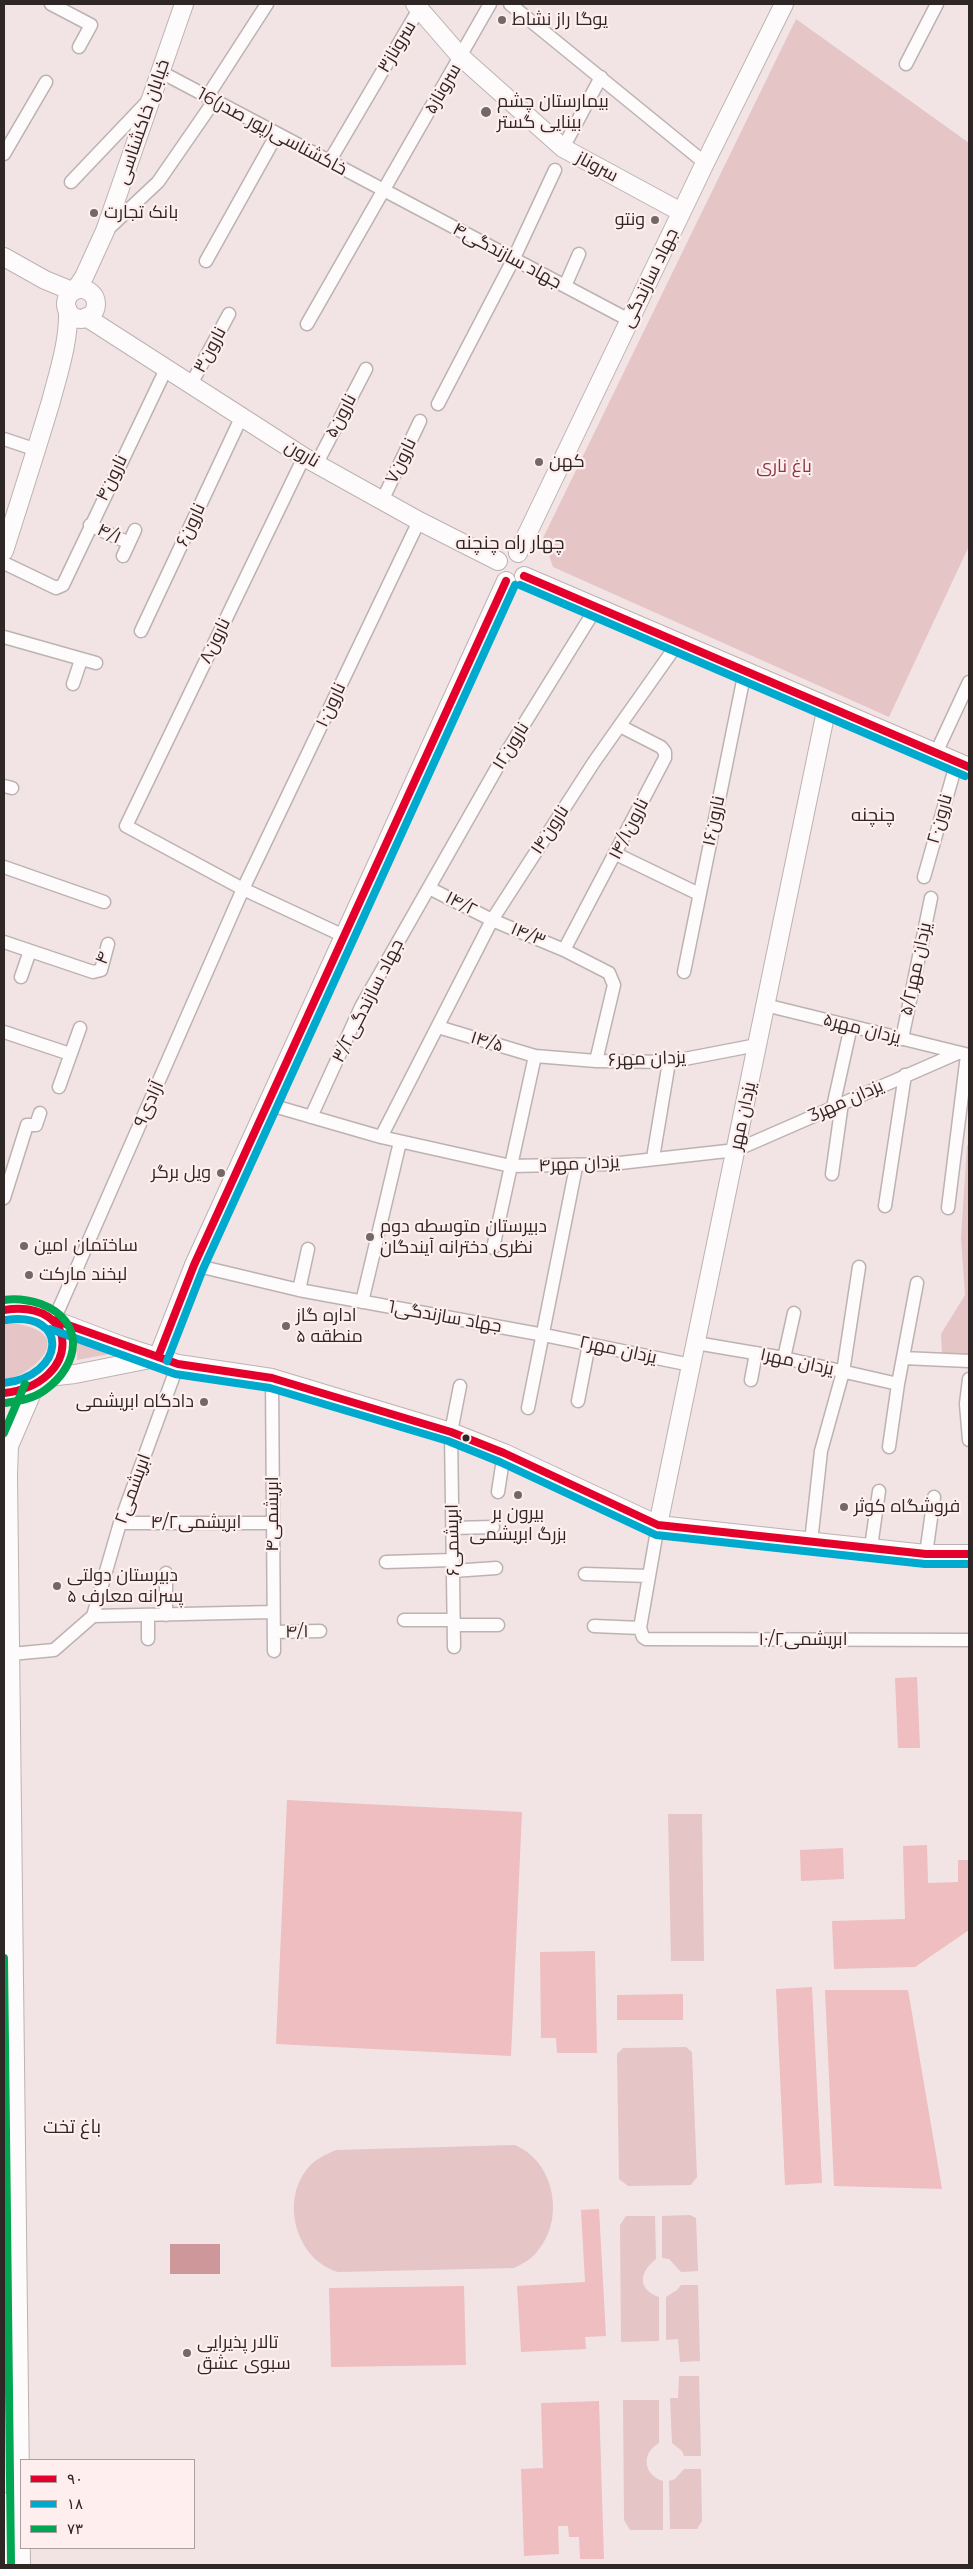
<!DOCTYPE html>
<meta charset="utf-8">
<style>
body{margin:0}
#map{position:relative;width:973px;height:2569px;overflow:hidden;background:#f2e4e4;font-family:Montserrat,sans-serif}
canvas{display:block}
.frame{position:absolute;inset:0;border:5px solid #2f2626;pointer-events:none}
.legend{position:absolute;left:20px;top:2459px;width:175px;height:90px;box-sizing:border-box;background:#feeeee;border:1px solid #ab9e9e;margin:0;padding:6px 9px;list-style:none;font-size:15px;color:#2f2626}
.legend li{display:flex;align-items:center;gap:10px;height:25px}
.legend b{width:25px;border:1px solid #ab9e9e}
</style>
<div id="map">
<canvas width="973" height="2569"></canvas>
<div class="frame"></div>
<ul class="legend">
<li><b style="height:6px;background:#e4002b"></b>۹۰</li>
<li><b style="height:6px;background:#00a9ce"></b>۱۸</li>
<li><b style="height:6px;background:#00a651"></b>۷۳</li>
</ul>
</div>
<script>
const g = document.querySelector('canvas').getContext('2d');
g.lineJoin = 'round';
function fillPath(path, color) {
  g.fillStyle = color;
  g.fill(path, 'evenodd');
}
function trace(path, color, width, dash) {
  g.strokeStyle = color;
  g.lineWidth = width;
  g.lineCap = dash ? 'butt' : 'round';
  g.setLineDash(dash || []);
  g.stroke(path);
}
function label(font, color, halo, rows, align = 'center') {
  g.font = font + ' Montserrat,Cairo,sans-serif';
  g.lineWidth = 4.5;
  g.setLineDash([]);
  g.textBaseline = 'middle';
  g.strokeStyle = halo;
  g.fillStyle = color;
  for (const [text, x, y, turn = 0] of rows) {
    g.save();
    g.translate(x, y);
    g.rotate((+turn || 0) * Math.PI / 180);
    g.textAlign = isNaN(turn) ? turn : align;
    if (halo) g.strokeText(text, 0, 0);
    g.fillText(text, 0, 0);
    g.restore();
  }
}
fillPath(new Path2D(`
 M796,19l173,124v403l-80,171 -336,-150 -10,-29z
 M967,1145l2,1v211l-27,-3 -1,-20 24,-39 -4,-57z
 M12,1323c11,2 31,5 35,17 5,18 -29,39 -43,40v-56z
 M77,1343h8l25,11 -33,6z
 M668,1814h34l2,147h-33z
 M686,2047l6,5 5,125 -6,8 -63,1 -9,-7 -2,-125 6,-6z
 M515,2145c40,17 51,75 21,108 -6,7 -14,11 -22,15l-176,4c-41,-12 -58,-69 -31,-103 8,-10 18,-14 29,-19z
 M690,2215l6,3 2,53 -17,1 -12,-13 -7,-1v-42z
 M626,2216h29l1,43c-16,12 -20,30 3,38v44l-38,1 -1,-117z
 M681,2285h17l2,76 -20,1 -2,-23 -12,1v-43l11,-7z
 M679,2376h20l2,80h-17l-2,-5 -10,-8 -2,-45h8z
 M623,2400h36v43c-18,10 -16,32 4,38v49h-33l-6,-10z
 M684,2469h17l1,52 -5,8h-27l-1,-48 6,-2z`), '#e5c5c6');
fillPath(new Path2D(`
 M917,1677l3,71h-22l-3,-70z
 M287,1800l235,12 -11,244 -235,-12z
 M927,1845l1,38 30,-1v-22h11v70l-54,37 -81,2 -2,-48 73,-2 -2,-73z
 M843,1848l1,31 -43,2 -1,-31z
 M595,1951l2,102h-40l-1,-15h-15l-1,-86z
 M812,1987l10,196 -37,2 -9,-196z
 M825,1990h83l34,199 -108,-3z
 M683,1994v26h-66v-25z
 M599,2209l7,127 -21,1 1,12 -65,3 -4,-66 68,-4 -4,-72z
 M464,2286l2,79 -135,2 -2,-79z
 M599,2401l5,158h-24l-1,-22h-10l-1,-11h-10l1,28 -35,2 -3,-87 22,-1 -2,-65z`), '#eebec0');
fillPath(new Path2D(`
 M170,2244h50v30h-50z`), '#ce989b');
const street = new Path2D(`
 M51,4l40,21 -12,22
 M510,4l195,159
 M906,64l31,-60
 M161,72l468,248
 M207,97l60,-93
 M563,148l38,-71
 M4,154l42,-72
 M329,162l90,-153
 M71,182l78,-82
 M107,230l51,-48 56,-81
 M206,261l71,-127
 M565,286l14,-32
 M307,324l183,-320
 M190,386l39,-72
 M438,404l75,-144 42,-90
 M4,439l33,11
 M304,457l-178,369 117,63 101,47
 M317,463l49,-94
 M382,501l38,-80
 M90,525l39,18
 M123,556l12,-26
 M4,563l52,25 7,-3 103,-216
 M141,631l100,-213
 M4,637l92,26
 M73,684l8,-24
 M936,753l33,-71
 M4,786l8,2
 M616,854l83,40
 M4,867l100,35
 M924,877l33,-116
 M429,888l63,32 72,30 45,23 5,12 -18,76
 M4,942l89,30 8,-2 7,-26
 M564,950l101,-192v-6l-4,-5 -41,-21
 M684,972l61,-301
 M21,977l9,-26
 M765,1005l204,50
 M438,1027l97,29 61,5 73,1 88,-17
 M4,1032l66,22
 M902,1039l29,-141
 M59,1087l21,-59
 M267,1104l114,33 130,29 100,-2 125,-14 222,-97
 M833,1107l18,-81
 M311,1117l50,-110 137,-241 98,-158
 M381,1137l111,-217 102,-158 84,-119
 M653,1158l16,-96
 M832,1174l10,-71
 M4,1198l23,-73h9l4,-12
 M885,1206l20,-131
 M948,1208l19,-153
 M493,1248l42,-192
 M194,1265l105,25 245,45 147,30
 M299,1290l9,-41
 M362,1302l38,-160
 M54,1320l189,-431 176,-368
 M696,1343l88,15 114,26
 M784,1358l10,-45
 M903,1358l66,3
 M272,1378l2,273
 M969,1379l-3,25 3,36
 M751,1380l5,-27
 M578,1401l11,-57
 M528,1408l48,-241
 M889,1447l9,-63 19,-101
 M498,1492l6,-39
 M120,1523h153
 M658,1525l-18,103 3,9 3,2 323,1
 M452,1528l41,-1
 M811,1542l10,-91 22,-79 16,-105
 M871,1547l8,-56
 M926,1554l8,-57
 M386,1562l67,-2
 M453,1571l43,-3
 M166,1573v42
 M585,1574l64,2
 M93,1616l27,-93 58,-159
 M93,1616l180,-4
 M404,1620h50
 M454,1625h44
 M594,1626l46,2
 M274,1632l46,-1
 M148,1639v-24
 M454,1647l-3,-215 9,-46
 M11,1654l43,-4 39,-34`);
const secondary = new Path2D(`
 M415,4l46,53 102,91 118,64
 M4,257l41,23 27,11
 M66 304a15 15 0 1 1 30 0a15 15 0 1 1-30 0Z
 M75,290l9,-13 21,-46 79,-227
 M86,317l218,140 115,64 79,40
 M4,551c16,-50 32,-100 47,-150 8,-30 18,-60 17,-91
 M518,553l187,-390 79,-159
 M524,576l445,191
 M4,1310c10,-2 20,0 30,2 58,12 22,84 -30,81
 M54,1320l66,25 58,19 94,14 179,54 53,21 154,72 268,29h43
 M158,1357l36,-92 312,-684
 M48,1377l27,-3 80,-16
 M658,1525l169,-819
 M4,2502v63
 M21,2565l-13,-1089 1,-30 25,-58`);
trace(street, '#bdb2b2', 15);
trace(secondary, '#bdb2b2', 20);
trace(street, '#fdfbfb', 12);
trace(secondary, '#fdfbfb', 18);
trace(new Path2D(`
 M524,576l445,191
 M4,1310c78,-12 78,74 0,83
 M54,1320l124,44 94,14 179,54 53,21 154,72 268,29h43
 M158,1357l36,-92 312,-684`), '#e4002b', 8);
trace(new Path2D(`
 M520,585l445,191
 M50,1329l125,45 95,14 178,53 52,21 156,73 269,29h44
 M167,1361l36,-92 312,-684
 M4,1383c61,-7 67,-72 2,-63`), '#00a9ce', 8);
trace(new Path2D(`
 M4,1300c13,-2 25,0 37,4 45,17 39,61 4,86 -12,9 -26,11 -40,13
 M4,1433l21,-49
 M4,1958l7,607`), '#00a651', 8);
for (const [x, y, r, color] of [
 [502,20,5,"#736868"],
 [486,112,6,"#736868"],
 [94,213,5,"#736868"],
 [655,220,5,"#736868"],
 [539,462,5,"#736868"],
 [221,1173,5,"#736868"],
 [370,1237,5,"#736868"],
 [24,1246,5,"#736868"],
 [29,1275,5,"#736868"],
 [286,1326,5,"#736868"],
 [204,1402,5,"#736868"],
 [466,1438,4.5,"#2f2626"],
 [518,1495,5,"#736868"],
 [844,1507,5,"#736868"],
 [57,1586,5,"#736868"],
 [187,2353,5,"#736868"]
]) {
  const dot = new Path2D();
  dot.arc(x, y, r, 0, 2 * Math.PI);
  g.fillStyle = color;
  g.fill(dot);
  trace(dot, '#feeeee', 2);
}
label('18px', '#2f2626', '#feeeee', [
 ["یوگا راز نشاط",512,20],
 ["بیمارستان چشم",497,102],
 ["بینایی گستر",497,123],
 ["بانک تجارت",104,213],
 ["ونتو",645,220,"right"],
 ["کهن",549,462],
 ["ویل برگر",211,1173,"right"],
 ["دبیرستان متوسطه دوم",380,1227],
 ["نظری دخترانه آیندگان",380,1248],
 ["ساختمان امین",34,1246],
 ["لبخند مارکت",39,1275],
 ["اداره گاز",296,1316],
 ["منطقه ۵",296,1337],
 ["دادگاه ابریشمی",194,1402,"right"],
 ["فروشگاه کوثر",854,1507],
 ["بیرون بر",518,1514,"center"],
 ["بزرگ ابریشمی",518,1535,"center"],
 ["دبیرستان دولتی",67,1576],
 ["پسرانه معارف ۵",67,1597],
 ["تالار پذیرایی",197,2343],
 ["سبوی عشق",197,2364]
], 'left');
label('18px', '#2f2626', '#feeeee', [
 ["سروناز۳",397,47,-59],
 ["سروناز۵",443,89,-60],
 ["خیابان خاکشناسی",143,122,-71],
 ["16خاکشناسی(پور صدر)",272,132,28],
 ["سروناز",597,167,28],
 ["جهاد سازندگی۴",507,256,28],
 ["جهاد سازندگی",650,278,-64],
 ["نارون۳",210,350,-62],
 ["نارون۵",341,416,-62],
 ["نارون",302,454,30],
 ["نارون۷",401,461,-64],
 ["نارون۴",112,478,-64],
 ["نارون۶",191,525,-65],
 ["۴/۱",109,534,25],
 ["نارون۸",215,641,-64],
 ["نارون۱۰",331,705,-65],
 ["نارون۱۲",511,746,-58],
 ["نارون۲۰",940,819,-74],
 ["نارون۱۶",714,821,-78],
 ["۱۴/۱نارون",629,829,-63],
 ["نارون۱۴",550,830,-57],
 ["۱۴/۲",461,904,27],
 ["۱۴/۳",528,935,23],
 ["۴",103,958,-69],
 ["۵/۲یزدان مهر",916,969,-78],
 ["۳/۲جهاد سازندگی",368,1001,-63],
 ["یزدان مهر۵",862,1029,14],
 ["۱۴/۵",487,1042,17],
 ["یزدان مهر۶",647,1059,-2],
 ["3یزدان مهر",846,1101,-24],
 ["آزادی۹",149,1104,-66],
 ["یزدان مهر",743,1116,-78],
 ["یزدان مهر۴",579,1164,-3],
 ["1جهاد سازندگی",445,1317,10],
 ["یزدان مهر۲",618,1350,12],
 ["یزدان مهر۱",797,1362,12],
 ["ابریشمی۲",133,1489,-70],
 ["ابریشمی۴",273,1514,-90],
 ["ابریشمی۴/۲",196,1523],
 ["ابریشمی۶",453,1540,-91],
 ["۴/۱",297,1632,-1],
 ["۱۰/۲ابریشمی",803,1640]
]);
label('18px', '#8d3540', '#feeeee', [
 ["باغ ناری",784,467]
]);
label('19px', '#2f2626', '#feeeee', [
 ["چهار راه چنچنه",510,543],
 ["چنچنه",873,815],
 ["باغ تخت",72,2127]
]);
</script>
